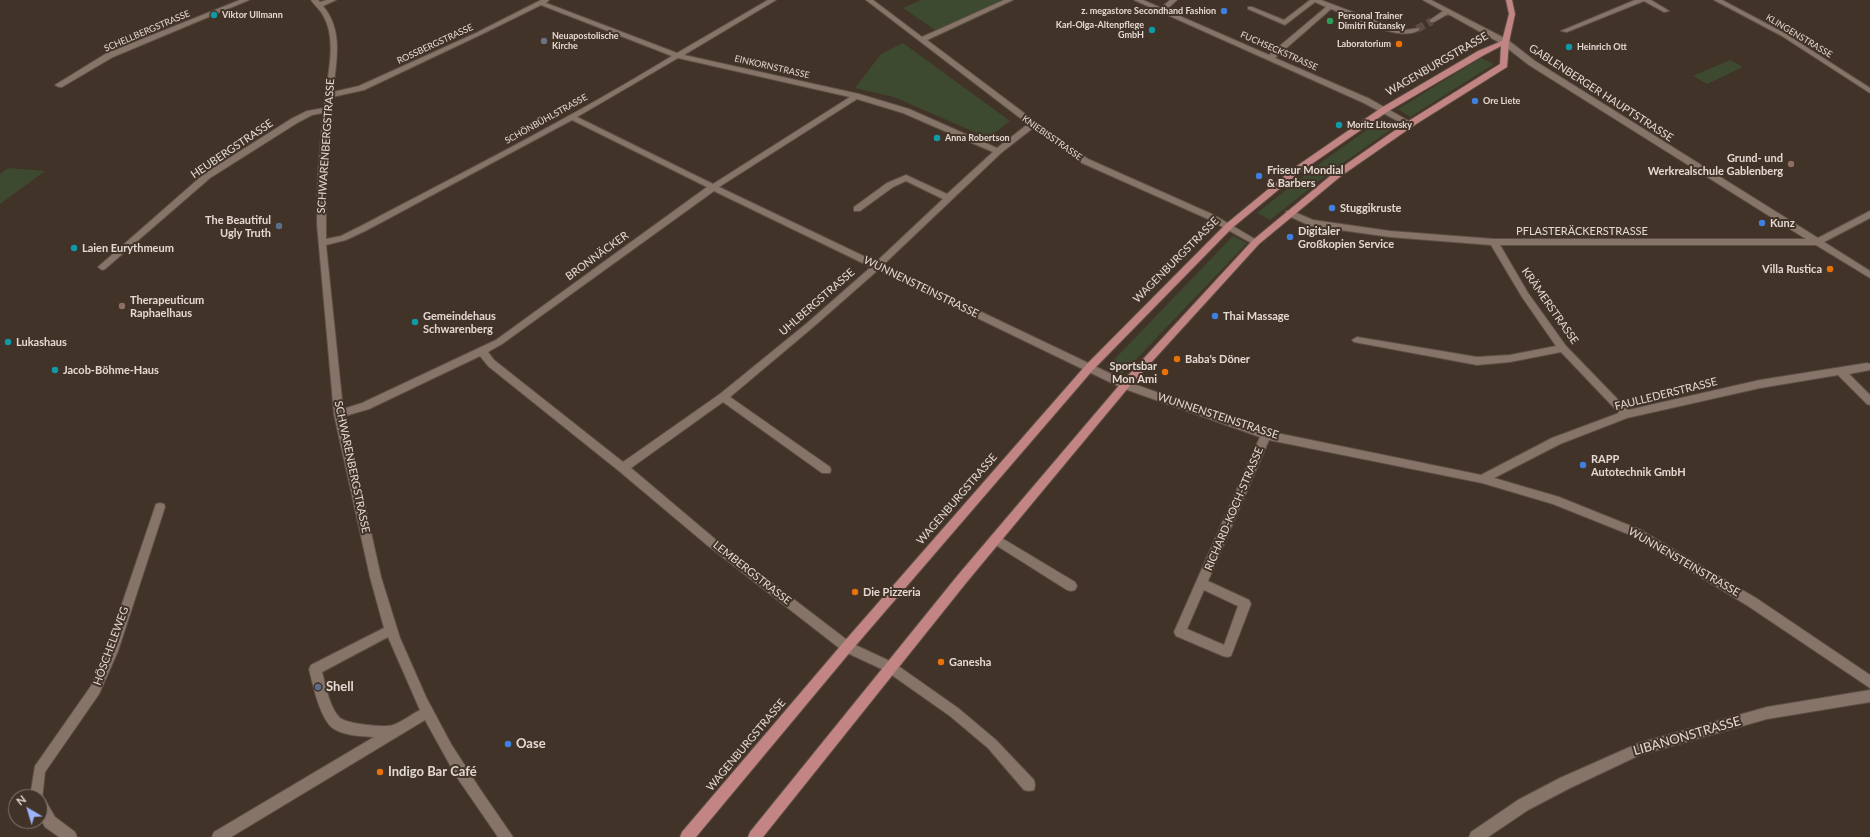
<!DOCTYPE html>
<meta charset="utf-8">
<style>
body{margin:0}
#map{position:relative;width:1870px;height:837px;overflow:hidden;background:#423328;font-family:Lato,sans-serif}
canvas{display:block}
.north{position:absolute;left:8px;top:789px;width:40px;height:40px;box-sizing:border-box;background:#423328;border:1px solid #82756c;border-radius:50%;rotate:322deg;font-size:11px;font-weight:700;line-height:16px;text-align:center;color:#e3d9d2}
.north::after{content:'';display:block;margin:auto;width:14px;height:18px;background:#9db4fd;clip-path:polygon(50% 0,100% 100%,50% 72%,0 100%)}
</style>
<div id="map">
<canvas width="1870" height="837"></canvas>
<div class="north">N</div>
</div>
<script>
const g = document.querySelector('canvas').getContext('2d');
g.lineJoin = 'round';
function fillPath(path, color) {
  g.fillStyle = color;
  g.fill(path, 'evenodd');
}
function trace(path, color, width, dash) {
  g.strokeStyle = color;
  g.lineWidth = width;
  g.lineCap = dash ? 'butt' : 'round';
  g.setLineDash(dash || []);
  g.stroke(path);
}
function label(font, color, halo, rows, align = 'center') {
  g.font = font + ' Lato,sans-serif';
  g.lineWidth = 4;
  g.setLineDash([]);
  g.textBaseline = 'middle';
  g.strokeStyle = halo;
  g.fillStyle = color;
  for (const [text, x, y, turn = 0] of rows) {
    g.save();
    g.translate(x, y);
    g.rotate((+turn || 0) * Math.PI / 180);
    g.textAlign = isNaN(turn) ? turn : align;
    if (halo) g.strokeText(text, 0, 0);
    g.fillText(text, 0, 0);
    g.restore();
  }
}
fillPath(new Path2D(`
 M921,0h80l2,1 -68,29 -32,-22z
 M903,43l107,78 -22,17 -94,-41 -39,-9 26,-34z
 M1481,58l13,6 -84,53 -12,-8z
 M1730,60l13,7 -36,17 -14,-8z
 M1382,119l14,7 -63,44 -63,50 -13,-7 62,-49z
 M8,168l37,3 -45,33v-30z
 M1233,236l14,7 -125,131 -15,-7z`), '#3d4a2f');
trace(new Path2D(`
 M1417,29l15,-8`), '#5a4c42', 8, [8, 4]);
const minor = new Path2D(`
 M240,0h9l-136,57 -51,30h-3l-4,-2 52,-32z
 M311,0h7l2,2 7,-2h9l-13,6c21,25 13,56 10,86l26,-6 117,-53 65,-33h8l-3,3 131,50 91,-53h8l-92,55 175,39 50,15 88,39 31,-24 -162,-124h7l49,37 82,-37h9l-86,40 109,82 52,37 126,56 46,27 -1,2h-6l-45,-25 -126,-56 -49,-35 -32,25 -118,112 245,117 139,49 214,44 71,-37 67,-25 -58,-61 -51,10 -33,3 -123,-23 -2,-2 5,-3 120,20 33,-2 46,-9 -34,-49 -31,-52 -101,-8 -79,-11 -25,-11v-4h6l21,9 77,11 104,8h312l-277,-174 -27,-21 -54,-30 -14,8h-4v-2l13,-9 -20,-11h8l77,40 27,21 283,177 52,-27v7l-46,24 46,29v7l-54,-33h-316l28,48 38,53 62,64 132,-30 107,-17 3,1v6l-21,4 21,21v10l-3,-1 -29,-29 -78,13 -133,30 -67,26 -66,34 65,19 82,33 115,68 114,77v13l-122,-82 -115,-70 -80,-32 -71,-21 -213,-43 -61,141 41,19 2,4 -20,52 -4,1 -4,-1 -47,-20 -2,-4 86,-195 -138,-49 -244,-118 -66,58 -82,69 100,70 1,3 -1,3h-8l-99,-71 -92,66 84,71 136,104 43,20 64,45 38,32 38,40 1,5 -1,5 -5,1 -5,-1 -36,-42 -38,-32 -64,-45 -43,-20 -136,-106 -88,-74 -131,-105 -8,-10 -111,53 -24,7 36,161 19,61 26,59 25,47 29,45 33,48h-15l-42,-61 -31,-56 -194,117h-19l2,-5 160,-95c-13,-1 -29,-1 -40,-8 -14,-9 -21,-44 -25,-60l2,-4 73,-37 -14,-51 -36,-163 -17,-190 1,-50 5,-61 -11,2 -15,8 -87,55 -105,91 -3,1 -4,-3 106,-93 87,-55 16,-8 17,-3c2,-28 14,-65 0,-91 -3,-7 -9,-11 -13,-17zM541,5l131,51c-101,62 -207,115 -311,170l-20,10 -15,3v-65l6,-77 32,-7 116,-55zM678,58l172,39 -137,87 -136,-67zM857,99l46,14 90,39 -46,42 -41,-19 -19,8 -33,24v4h6l33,-24 13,-6 37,18 -67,63 -157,-75zM572,120l135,67 -211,153 -134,63 -19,6 -17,-164 20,-5 21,-10zM714,191l157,76 -65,57 -86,70 -97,68 -129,-102 -6,-8 14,-8zM1204,590l34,16 -14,39 -37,-16zM388,637l32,73c-8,4 -18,12 -27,15 -8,3 -48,-1 -54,-8 -10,-11 -13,-31 -17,-45z
 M1134,0h9l18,8 9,-8h7l-11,10 103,45 57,-48 -11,-5 -30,23 -37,-16v-2h4l32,13 26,-20h11l74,28 10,2 14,-2v2c-18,13 -68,-13 -88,-21l-56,49 95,41 44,25 -1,2h-6l-43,-23z
 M1635,0h16l18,11 -5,1 -20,-11 -77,31 -6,-1z
 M1714,0h8l64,34 84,54v5l-88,-57z
 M160,503l4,1 1,3 -47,144 -19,43 -54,78 -3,27 3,1 10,17 20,15 2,5h-18l-14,-10 -5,-10v-20h-10l5,-31 56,-80 15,-35 49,-144 1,-3z
 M995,534l80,48 2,4 -2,4 -4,1 -4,-1 -76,-48 -1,-3 1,-3z
 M1870,690v12l-103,17 -127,36 -70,33 -42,22 -40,27h-19l2,-5 47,-32 42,-22 79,-35 128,-36z`);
const major = new Path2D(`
 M1506,0h6l3,14 -6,28 -2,25 -94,59 -72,50 -82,68 -131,144 -162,195 -203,254h-15l2,-5 208,-257 164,-193 131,-142 82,-68 72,-50 93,-58 1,-18 -17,9 -97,57 -87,60 -68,56 -140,143 -241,280 -155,186h-16l2,-5 161,-189 243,-278 140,-141 68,-56 87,-60 97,-57 24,-10 7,-27z`);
trace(minor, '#5d4f47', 2);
trace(major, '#5d4f47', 2);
fillPath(minor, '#867469');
fillPath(major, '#c38583');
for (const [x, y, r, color] of [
 [1224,11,4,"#3f7fe0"],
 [214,15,4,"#0f9aa8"],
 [1330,21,4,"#2e9e5b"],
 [1152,30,4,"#0f9aa8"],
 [544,41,4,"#6b7280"],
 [1399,44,4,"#e8710a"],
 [1569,47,4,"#0f9aa8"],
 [1475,101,4,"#3f7fe0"],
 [1339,125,4,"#0f9aa8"],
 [937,138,4,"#0f9aa8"],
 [1791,164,4,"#8d6e63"],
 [1259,176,4,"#3f7fe0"],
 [1332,208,4,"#3f7fe0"],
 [1762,223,4,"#3f7fe0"],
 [279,226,4,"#5c6f8a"],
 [1290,237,4,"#3f7fe0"],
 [74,248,4,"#0f9aa8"],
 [1830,269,4,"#e8710a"],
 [122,306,4,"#8d6e63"],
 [1215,316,4,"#3f7fe0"],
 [415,322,4,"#0f9aa8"],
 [8,342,4,"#0f9aa8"],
 [1177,359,4,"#e8710a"],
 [55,370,4,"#0f9aa8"],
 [1165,372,4,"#e8710a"],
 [1583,465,4,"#3f7fe0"],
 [855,592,4,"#e8710a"],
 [941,662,4,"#e8710a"],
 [318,687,4,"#5c6f8a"],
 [508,744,4,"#3f7fe0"],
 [380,772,4,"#e8710a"]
]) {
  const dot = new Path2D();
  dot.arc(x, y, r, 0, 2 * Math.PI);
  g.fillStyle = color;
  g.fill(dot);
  trace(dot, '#423328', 1.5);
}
label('bold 9px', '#e3d9d2', '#423328', [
 ["z. megastore Secondhand Fashion",1216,11,"right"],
 ["Viktor Ullmann",222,15],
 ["Personal Trainer",1338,16],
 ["Dimitri Rutansky",1338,26],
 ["Karl-Olga-Altenpflege",1144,25,"right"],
 ["GmbH",1144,35,"right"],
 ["Neuapostolische",552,36],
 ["Kirche",552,46],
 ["Laboratorium",1391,44,"right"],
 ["Heinrich Ott",1577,47],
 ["Ore Liete",1483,101],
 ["Moritz Litowsky",1347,125],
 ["Anna Robertson",945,138]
], 'left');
label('9px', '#e3d9d2', '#423328', [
 ["SCHELLBERGSTRASSE",147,31,-23],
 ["KLINGENSTRASSE",1799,36,31],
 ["ROSSBERGSTRASSE",435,44,-25],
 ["FUCHSECKSTRASSE",1279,51,24],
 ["EINKORNSTRASSE",772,67,13],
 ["SCHÖNBÜHLSTRASSE",546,119,-29],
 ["KNIEBISSTRASSE",1052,138,35]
]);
label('11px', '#e3d9d2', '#423328', [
 ["WAGENBURGSTRASSE",1437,64,-30],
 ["GABLENBERGER HAUPTSTRASSE",1601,93,33],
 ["SCHWARENBERGSTRASSE",326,146,-86],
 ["HEUBERGSTRASSE",232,149,-34],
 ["PFLASTERÄCKERSTRASSE",1582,231],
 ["BRONNÄCKER",597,256,-36],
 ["WAGENBURGSTRASSE",1176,260,-45],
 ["WUNNENSTEINSTRASSE",921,287,26],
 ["UHLBERGSTRASSE",817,302,-41],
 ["KRÄMERSTRASSE",1550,306,55],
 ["FAULLEDERSTRASSE",1666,394,-14],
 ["WUNNENSTEINSTRASSE",1218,416,18],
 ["SCHWARENBERGSTRASSE",352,467,78],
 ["WAGENBURGSTRASSE",957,499,-49],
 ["RICHARD-KOCH-STRASSE",1234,509,-67],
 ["WUNNENSTEINSTRASSE",1684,562,30],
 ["LEMBERGSTRASSE",752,573,38],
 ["HÖSCHELEWEG",111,646,-70],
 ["WAGENBURGSTRASSE",746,745,-50]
]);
label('bold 11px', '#e3d9d2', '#423328', [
 ["Grund- und",1783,158,"right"],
 ["Werkrealschule Gablenberg",1783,171,"right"],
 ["Friseur Mondial",1267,170],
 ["& Barbers",1267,183],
 ["Stuggikruste",1340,208],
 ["The Beautiful",271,220,"right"],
 ["Ugly Truth",271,233,"right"],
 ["Kunz",1770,223],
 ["Digitaler",1298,231],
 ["Großkopien Service",1298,244],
 ["Laien Eurythmeum",82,248],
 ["Villa Rustica",1822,269,"right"],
 ["Therapeuticum",130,300],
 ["Raphaelhaus",130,313],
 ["Gemeindehaus",423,316],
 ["Schwarenberg",423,329],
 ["Thai Massage",1223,316],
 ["Lukashaus",16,342],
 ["Baba's Döner",1185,359],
 ["Sportsbar",1157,366,"right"],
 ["Mon Ami",1157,379,"right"],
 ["Jacob-Böhme-Haus",63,370],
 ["RAPP",1591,459],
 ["Autotechnik GmbH",1591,472],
 ["Die Pizzeria",863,592],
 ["Ganesha",949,662]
], 'left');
label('bold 13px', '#e3d9d2', '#423328', [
 ["Shell",326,687],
 ["Oase",516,744],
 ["Indigo Bar Café",388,772]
], 'left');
label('13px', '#e3d9d2', '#423328', [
 ["LIBANONSTRASSE",1687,736,-16]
]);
</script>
